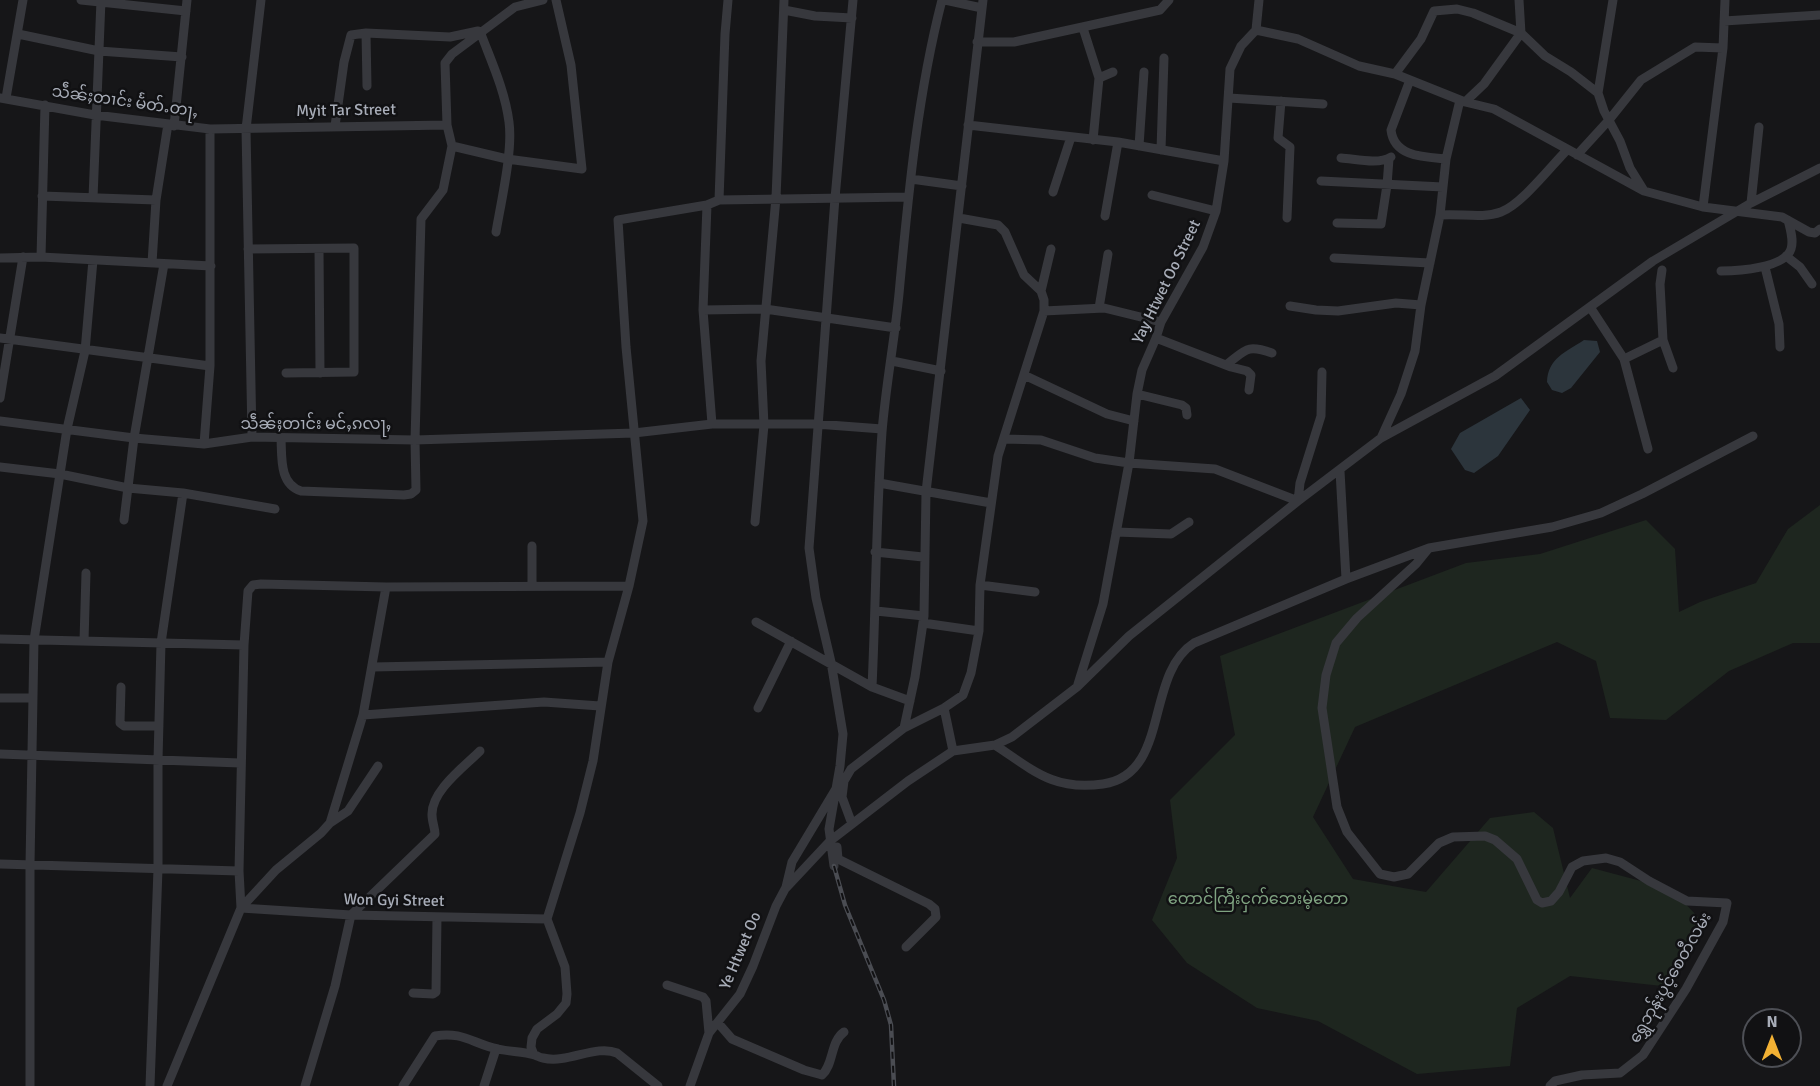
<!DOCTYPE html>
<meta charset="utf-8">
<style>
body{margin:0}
#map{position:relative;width:1820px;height:1086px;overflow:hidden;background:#161618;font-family:Signika,sans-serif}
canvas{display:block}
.north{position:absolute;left:1742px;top:1008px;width:60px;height:60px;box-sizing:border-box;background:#111113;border:2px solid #4d4f55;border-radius:50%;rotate:0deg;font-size:16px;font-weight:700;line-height:24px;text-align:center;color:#a8adb8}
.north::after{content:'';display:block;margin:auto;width:21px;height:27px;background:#f2b134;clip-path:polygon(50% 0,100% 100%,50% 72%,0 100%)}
</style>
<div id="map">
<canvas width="1820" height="1086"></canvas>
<div class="north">N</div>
</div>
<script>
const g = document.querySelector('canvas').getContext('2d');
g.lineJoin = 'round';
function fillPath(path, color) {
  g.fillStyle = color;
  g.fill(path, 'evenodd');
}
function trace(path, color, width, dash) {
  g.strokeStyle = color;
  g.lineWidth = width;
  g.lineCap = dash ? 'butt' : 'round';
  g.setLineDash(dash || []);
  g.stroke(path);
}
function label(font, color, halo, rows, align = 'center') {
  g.font = font + ' Signika,"Noto Sans Myanmar",sans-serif';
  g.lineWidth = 5;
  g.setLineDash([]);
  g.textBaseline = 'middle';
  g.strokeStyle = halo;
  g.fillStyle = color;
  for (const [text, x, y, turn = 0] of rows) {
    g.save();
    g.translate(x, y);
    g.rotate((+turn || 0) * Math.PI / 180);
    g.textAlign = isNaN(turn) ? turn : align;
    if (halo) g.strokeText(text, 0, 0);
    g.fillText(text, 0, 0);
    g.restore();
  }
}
fillPath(new Path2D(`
 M1820,505v138h-27l-64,28 -63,49 -56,-2 -14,-57 -39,-19 -202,85 -42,90 40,62 73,13 64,-74 44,-6 19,16 17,70 22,-30 79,21 29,30 -38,67 -92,-10 -53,32 -7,58 -93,8 -99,-53 -61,-13 -70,-45 -35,-43 25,-62 -7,-58 65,-65 -15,-79 246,-93 74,-9 106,-34 29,29 4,63 21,-10 56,-19 32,-54z`), '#1e261f');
fillPath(new Path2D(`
 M1584,340l13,1 3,11 -29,36 -9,5 -10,-3 -5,-8c1,-24 19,-30 37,-42z
 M1521,398l9,12 -32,46 -24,17 -9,-3 -14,-21 9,-16z`), '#2c353c');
trace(new Path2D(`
 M81,0l105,11
 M945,0l37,8
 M784,10l31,6 37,2
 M1724,21l96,-6
 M1083,28l16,50 -6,62
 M1256,30l42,9 61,27 36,8 70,28 29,7 150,82 59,16 79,10 27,15 6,1 5,-4
 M366,33l1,53
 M18,34l81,17 83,6
 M977,42h37l146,-32 9,-10
 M1395,74l26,-35 13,-28 23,-2 16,4 48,20 24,23 26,16 27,21 6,18 16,30 10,27 13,21
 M1099,78l14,-6
 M1410,80l-19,50c3,27 33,27 55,29
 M1598,93l15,-93
 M0,98l95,17 115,14 237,-4
 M6,98l17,-98
 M1229,98l94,6
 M1281,101l-3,37 12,9 -3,71
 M1465,102l19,-18 37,-51 -2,-33
 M968,125l150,17 106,19
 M174,126l13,-126
 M335,126l9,-64 7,-27 15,-2 84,4 28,-6 3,3c11,29 24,57 28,88 4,29 -8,80 -13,110
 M452,146l55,13 75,10 -11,-104 -15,-65
 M1139,146l5,-74
 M1161,150l3,-92
 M1577,155l32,-35 32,-40 54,-33 28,1
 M1341,158c15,1 37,7 50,-1
 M911,179l51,7
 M1321,181l122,6
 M1053,192l18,-55
 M1152,195l64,16
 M42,196l114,4
 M93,198l8,-198
 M719,200l189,-3
 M1751,203l8,-76
 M707,205l-4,105 9,114
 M1703,207l20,-159 2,-48
 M1440,215c20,-2 42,4 61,-3 21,-8 50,-46 66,-62
 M1105,216l13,-74
 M959,218l39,7 7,7 19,43 17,16 3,9v11l60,-3 57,14
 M1337,223l44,1 6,-39 2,-26
 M248,249l106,-1v124l-68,1
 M319,249l1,124
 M1786,256l14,11 12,17
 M41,257l4,-152
 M0,258l41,-1 170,9
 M1334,258l96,5
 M152,263l4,-63 12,-76
 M1765,267l14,57 1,23
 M1662,270l-2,14 3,56 10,28
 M1721,271c17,0 64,-3 70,-22 3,-9 -1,-21 -3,-29
 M1041,291l10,-42
 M1290,306l26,4 22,1 58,-8 25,2
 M1590,307l34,52 24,90
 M1099,308l9,-54
 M703,310l62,-1 131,19
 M0,338l210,28
 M1156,338l75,29 16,4 4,4 -2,15
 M1624,359l39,-19
 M892,361l49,10
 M1226,365c20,-15 20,-21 46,-12
 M1024,375l83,39 27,7
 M1137,394l45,11 4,3 1,7
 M0,398l23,-141
 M0,421l134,17 70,6 48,-7 163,3 219,-7 78,-9h104l66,5
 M252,437l-6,-308 15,-129
 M281,438c1,19 -2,46 20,53l103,4 7,-1 5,-4 -1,-50 6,-221 22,-29 9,-44 -5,-21 -2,-62 7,-9 63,-47 28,-7
 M1381,438l20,-44 14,-43 6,-46 19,-90 6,-56 14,-59
 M1005,439l36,1 54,18 34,5 86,6 83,32 2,-18 21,-67 1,-44
 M204,444l6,-78v-237
 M0,467l60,7 68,14 55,5 92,16
 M1340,471l6,108
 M879,483l112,20
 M124,520l10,-82 30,-174
 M755,522l9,-97 -3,-64 15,-163 8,-198
 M1116,532l55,2 18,-12
 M1429,548l-13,16 -59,54 -21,25 -10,32 -4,33 15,99 10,25 33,42 14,3 14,-3 31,-31 14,-6 32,-1 10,4 22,19 20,41 5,3 9,-2 8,-9 13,-25 11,-6 23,-3 14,4 29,19 38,20 40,2 -4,19 -37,67 -43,66 -23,18 -38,2 -27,6 -5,5
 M875,552l48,5
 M980,585l55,7
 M532,586v-40
 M876,611l48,5
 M756,622l116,65 38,14
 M923,623l56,8
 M0,639l244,6
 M84,641l2,-68
 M373,667l235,-5
 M1078,684l25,-80 26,-141 8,-69 5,-24 14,-32 5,-16 42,-75 13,-36 8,-50 6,-92 11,-23 15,-16 3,-30
 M121,687l-1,36 4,3h35
 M872,687c4,-85 4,-170 10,-255 4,-50 14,-99 18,-149 9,-95 18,-190 42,-283
 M0,698h32
 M758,708l33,-67
 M944,708l9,43
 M363,715l181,-13 56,4
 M904,728l40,-20 19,-13 8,-22 8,-42 1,-46 18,-129 46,-145
 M995,745c39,26 59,46 108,39 68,-10 41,-109 91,-141l152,-64 83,-31 123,-21 49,-14 41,-19 111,-58
 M0,754l240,9
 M844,781l-2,16 10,27
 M330,823l18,-12 30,-45
 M837,847l1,12 91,45 6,5 1,8 -30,30
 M0,864l239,7
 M834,866l-5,-37 11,-63 3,-32 -12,-72 -15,-64 -7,-50 26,-350 18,-198
 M786,887l6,-25 45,-75 7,-6 7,-12 53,-41 11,-51 9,-61 2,-124 57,-492
 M241,908l-2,-37 5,-226 4,-54 5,-6 8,-1 125,3 243,-1
 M241,908l110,7 196,4
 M667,985l36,12 3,4 3,32
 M413,993l20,1 3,-2 1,-75
 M719,1024l13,15 72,31 18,5c12,-11 8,-33 22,-43
 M534,1055l-3,-8 1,-9 5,-9 20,-15 9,-11 1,-9 -2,-27 -18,-48 33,-106 13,-52 15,-99 21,-76 14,-65 -17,-174 -8,-127 89,-15 12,-5 6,-166 3,-34
 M30,1086v-221l4,-225 33,-211 18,-78 8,-91
 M150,1086l8,-217v-109l3,-117 22,-150
 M167,1086l74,-178 35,-38 45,-37 9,-10 33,-108 23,-128
 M305,1086l30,-100 16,-71 84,-81c0,-6 -3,-12 -3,-19 -1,-24 32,-48 48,-64
 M403,1086l32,-50c28,-5 38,8 63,13 12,3 25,2 37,6 5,2 3,2 8,3 25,6 53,-14 74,-5l41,33
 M484,1086l12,-37
 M690,1086l19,-53 31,-39 13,-28 23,-60 9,-17 45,-48 78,-60 45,-30 42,-6 17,-8 65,-50 52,-51 169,-135 83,-63 114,-62 158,-115 98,-58 69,-35`), '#37383d', 9);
const rail = new Path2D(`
 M834,866l11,39 39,95 7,25 3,61`);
trace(rail, '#4a4c52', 4.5);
trace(rail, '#111113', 2, [7]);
label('16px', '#a8adb8', '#111113', [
 ["သဵၼ်ႈတၢင်း မႅတ်ႉတႃႇ",125,102,8],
 ["Myit Tar Street",346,111,-1],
 ["Yay Htwet Oo Street",1167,282,-64],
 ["သဵၼ်ႈတၢင်း မင်ႇၵလႃႇ",316,425],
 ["Won Gyi Street",394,901,1],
 ["Ye Htwet Oo",741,951,-67],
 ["ရွှေဘုန်းပွင့်စေတီလမ်း",1671,978,-60]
]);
label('16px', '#7fa381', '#111113', [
 ["တောင်ကြီးငှက်ဘေးမဲ့တော",1258,900]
]);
</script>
